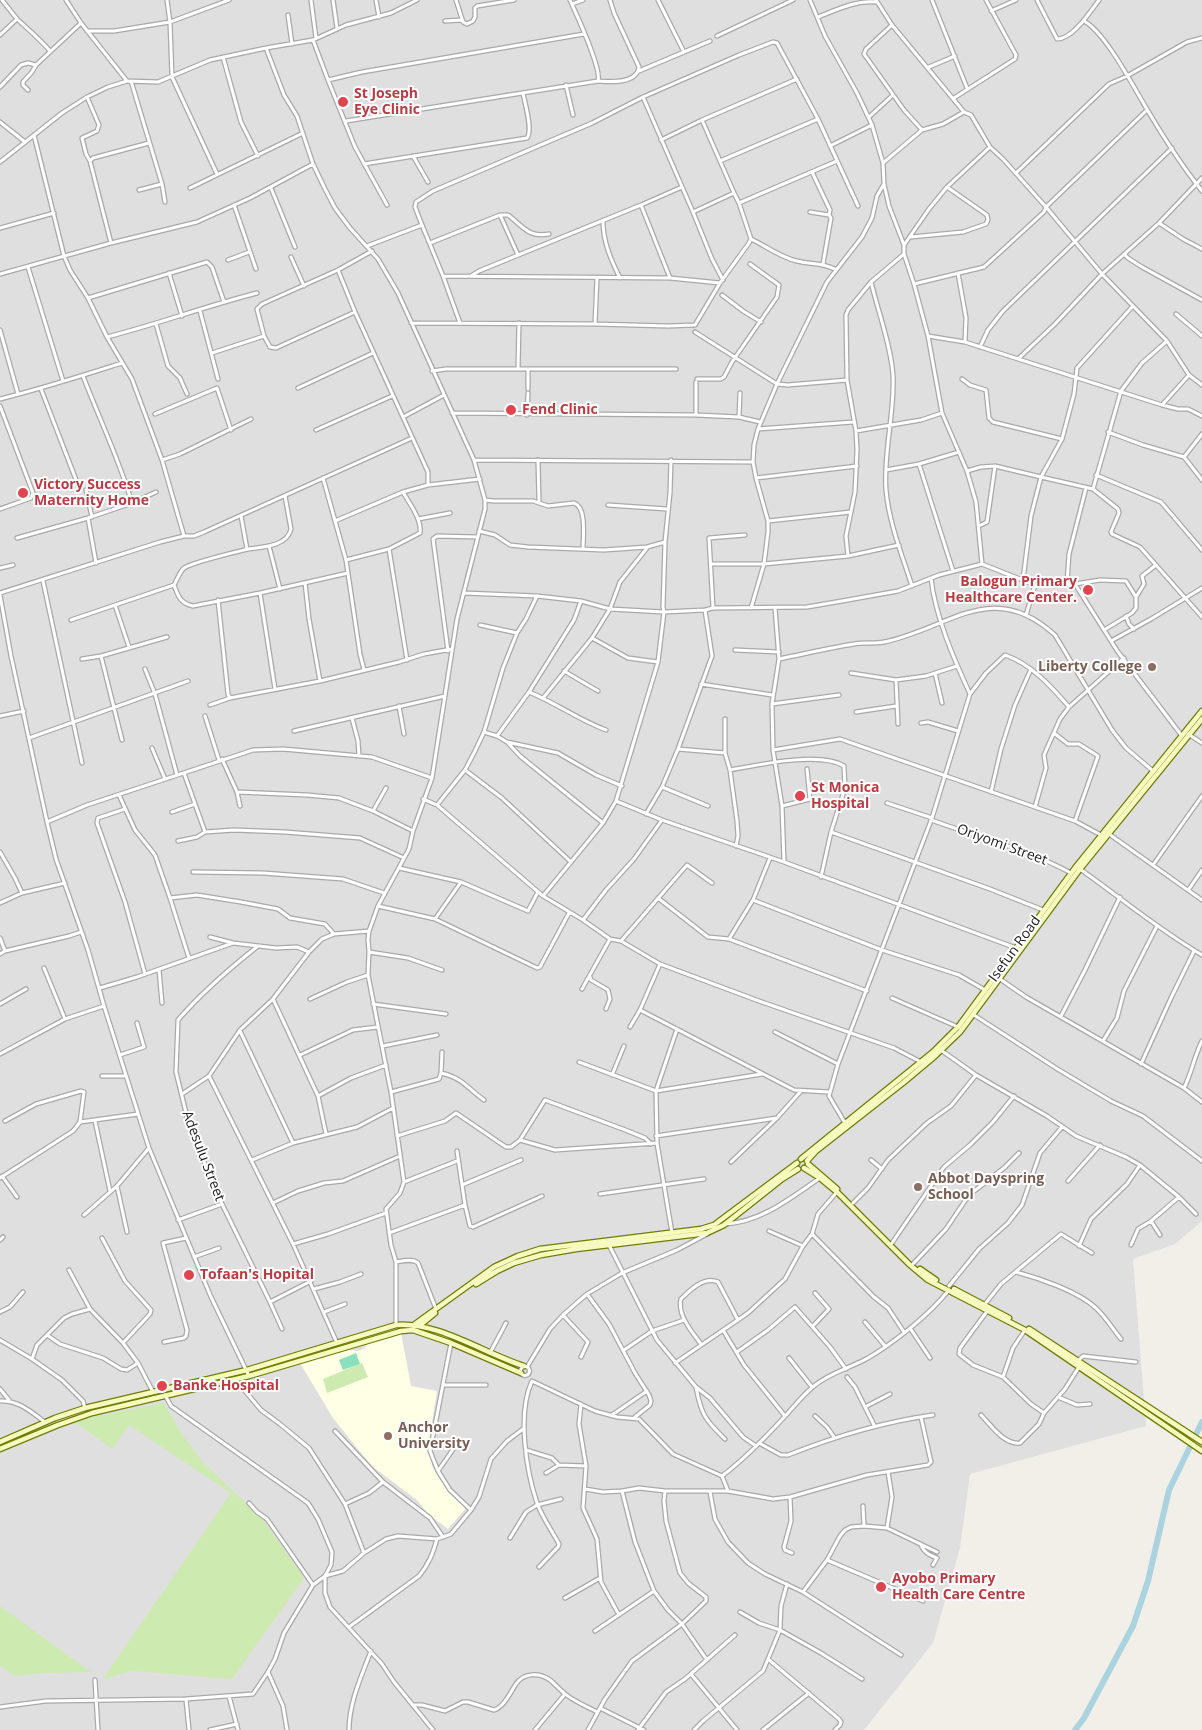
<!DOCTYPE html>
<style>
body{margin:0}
canvas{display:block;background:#f2efe9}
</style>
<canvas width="1202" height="1730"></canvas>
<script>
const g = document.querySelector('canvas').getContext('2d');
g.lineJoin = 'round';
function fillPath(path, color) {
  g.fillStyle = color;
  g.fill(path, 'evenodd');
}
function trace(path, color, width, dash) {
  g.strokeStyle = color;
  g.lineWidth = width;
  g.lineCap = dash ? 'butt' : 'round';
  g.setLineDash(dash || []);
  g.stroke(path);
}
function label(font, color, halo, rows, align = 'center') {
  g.font = font + ' "Open Sans",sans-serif';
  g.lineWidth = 4;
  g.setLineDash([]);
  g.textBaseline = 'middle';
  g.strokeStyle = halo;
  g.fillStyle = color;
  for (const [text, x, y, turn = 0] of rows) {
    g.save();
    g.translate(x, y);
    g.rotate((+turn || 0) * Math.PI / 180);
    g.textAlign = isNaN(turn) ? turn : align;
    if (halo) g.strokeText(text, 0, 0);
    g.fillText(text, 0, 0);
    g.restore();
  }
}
fillPath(new Path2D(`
 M0,0h1202v1221l-27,23 -42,15 13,167 -176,48 -10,74 -27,95 -69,87h-864z`), '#e0dfdf');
fillPath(new Path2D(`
 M401,1333l10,53 26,5 -9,56 4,19 8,13 26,29 -18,21 -20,-15 -11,-14 -44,-33 -11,-13 -29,-36 -33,-55 48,-13 10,1 5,-2 6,-6z`), '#ffffe5');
fillPath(new Path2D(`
 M362,1363l6,14 -41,16 -4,-14z
 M164,1403l17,30 21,28 61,59 41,58 -72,101 -100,-8 -29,8 128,-186 -102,-68 -16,24 -40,-28z
 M0,1606l91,66 -45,1 -31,3 -15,-10z`), '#cdebb0');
fillPath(new Path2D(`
 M356,1353l4,11 -17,6 -4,-10z`), '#88e0be');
trace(new Path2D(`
 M1075,1730l9,-12 49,-92 15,-45 21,-91 33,-68`), '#aad3df', 6);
const street = new Path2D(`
 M2,0l15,19
 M66,0l15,23 46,58
 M167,0l3,22 2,55 45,97
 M311,0l5,38
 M333,0l4,28
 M376,0l3,17
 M456,0l7,22 4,2 6,-3 2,-4v-9l2,-2 37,-6
 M570,0c6,13 32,70 28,81
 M658,0l26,52
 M810,0l15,36 32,57 15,32 11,38 1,21 5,22 15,39v9l10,30 14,52 14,77
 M876,0l16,25 72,87 7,3 19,32 13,12 43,48 56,67 65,67 22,34 13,10
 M932,0l35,88
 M1037,0l20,39c16,0 33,-27 42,-39
 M572,4l11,-4
 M991,11l25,-11
 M288,15l4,29
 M818,17c18,-7 38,-17 58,-15
 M445,21l17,-1
 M1084,21c22,12 50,67 64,90 16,27 34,55 54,80
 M892,25l-26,24 -2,5 40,56 18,20
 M87,31h27l56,-9 59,-22
 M0,35l17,-16c12,11 23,20 33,32
 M717,36l76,-36
 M313,40l15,40 34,-8 222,-38
 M266,48l18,47 13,21 16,48 12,25 10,19 15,20 28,31 20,34 76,167 11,40v9l-28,110 -25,159 -19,53 -4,18 -31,57 -9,25 -1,8 1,13 -1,23 23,117 13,90 -4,11 -14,16 5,36 5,17v63
 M223,57l18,65 17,34
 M929,67l26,-11
 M639,71l71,-30
 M328,80l27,67 32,58
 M131,81l31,103 3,18
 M566,85l7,30
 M0,87l21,-22 7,-2 8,2 45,-42
 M28,90l-5,-5v-3l9,-10 4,-7
 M87,97l12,28 -2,6 -15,7 4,16 4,7
 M643,97l50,115 19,47 11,21
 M954,98l61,-39 1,-4 -30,-55
 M869,117l24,-22
 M702,120l18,41 98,-42
 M346,121l252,-40c12,1 39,3 41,-14l-25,-54 -4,-13
 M0,122l25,20
 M34,135l30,121 6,14 18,28 19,39 25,42 30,81 22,76
 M661,140l41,-20 95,-41
 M830,146l42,-21
 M413,156l15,26
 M720,161l14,32
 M0,162l62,-49 25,-16 21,-10 19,-6 31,1 52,-22 56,-12 47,-8 33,-15 45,-12 26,-13
 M883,163l39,-33 21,-6 21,-12
 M364,164l163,-26c6,-8 -2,-34 -4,-45
 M812,172l18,38 -1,5
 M1016,173l93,-89 18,-8 60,-34 15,-4
 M190,188l113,-55
 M271,188l24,59
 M139,190l23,-6
 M739,203l98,-42
 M234,205l22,64
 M641,205l29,73
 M810,212l19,3 2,3 -8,46
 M500,215h8c15,11 20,23 41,19
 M603,221c0,21 8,39 17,57
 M1159,223l24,16 19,10
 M0,228l54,-15
 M911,237l52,-5 23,-8 2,-4 -1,-5 -40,-28
 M751,239c15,7 30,19 46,22 16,4 22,1 38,8
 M111,243l-21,-82 3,-3 56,-15
 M430,243l70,-28 18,40
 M904,245l25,-36 18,-22 43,-40
 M367,246l55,-21
 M1124,254l4,4 14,9 60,33
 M291,257l13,29
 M228,260l21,-8
 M28,267l35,114
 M338,270l17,42 73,160v13
 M169,273l13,43
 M958,273l8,45 -1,24
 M0,274l111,-31 86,-21 53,-24 63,-34
 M443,276l227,2 50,5
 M471,276l8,-5 162,-66 41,-18
 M871,282c7,29 20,64 22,93 2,39 -10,77 -7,115 3,33 16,65 26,96
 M914,284l70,-17 60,-55 2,-5 101,-97
 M722,295l21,16 18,11
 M88,298l119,-36 5,5 12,35
 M200,311l18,68
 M355,312l-79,36 -6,-1 -6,-11 -7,-27 5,-5 76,-34 34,-19
 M1176,314l26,22
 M411,323l184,1 73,2 27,-1 25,-42 29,-40 2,-4 -12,-36 -5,-10 -41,19
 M460,323l-17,-47 -21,-51 -7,-18 1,-5 17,-11 159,-68 51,-26 96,-42 34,-13 4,1 41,76 40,87
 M156,324l12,42 12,12 7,16
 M595,324l2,-46
 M0,330l18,64
 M695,332l82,52 11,1 59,-5
 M928,336l37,6 197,63 16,4h10l14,7
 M107,337c51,-13 99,-31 150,-44
 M980,347l8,-17 15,-19 169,-163
 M212,353l52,-17
 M1019,358l36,-34 47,-50 57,-51 43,-45
 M518,369l1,-46
 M432,371l14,-2h230
 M83,376c16,42 36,83 49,127
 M697,379h24l3,-2 8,-15 45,-65 2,-12 -29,-21
 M962,379l8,6 16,5 3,28 4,4 69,17
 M696,382v33
 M298,388l75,-35
 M41,389l37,96
 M528,389v-20
 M0,399c41,-10 81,-23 122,-36
 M1162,405l27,-30
 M0,406l33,87 -2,5 -31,11
 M452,413l244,2 43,2 21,5
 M155,414l62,-26 14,42
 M527,415l1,-22
 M403,417l41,-22
 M739,417l1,-24
 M758,429l95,-7
 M316,430l76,-34
 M856,431l65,-11 21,-7 25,58
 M1108,432l35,13 41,12 18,23
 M1184,457l18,-23
 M162,460l18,-6 71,-35
 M474,460l279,2
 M538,460l1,42
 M919,464l34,107
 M886,470l33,-6 40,-12
 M1096,475l65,27 41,48
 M323,478l23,82 14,94 4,16
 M756,478l101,-12
 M1093,489l28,-98 21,-28 25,-22
 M86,490l6,27
 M485,500l9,1h39l15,5 26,-3c13,4 9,34 9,46
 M608,505l59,4
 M241,516l6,33
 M88,518l8,45
 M418,519l32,-6
 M335,521l68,-29 25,-7 52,-6
 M768,521l83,-9
 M979,526l8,-4 8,-56
 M479,531l16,4 15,10 18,2 76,3 43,-3 18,-5
 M17,538l71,-20 44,-15 24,-11
 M269,546l11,43
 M389,549l18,111
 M848,556l-2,-20 9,-44 2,-42 -1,-19 -9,-51 -1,-65 2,-5 23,-28 33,-28
 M346,560l43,-11 31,-16c2,-14 -11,-30 -17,-41
 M711,564h53l84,-8 51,-11
 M982,564l-6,-62 -9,-31 14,-4 14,-1 46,11 21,-38 12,-45 3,-26 55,-61
 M0,568l13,-3
 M931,578c4,38 23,81 39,116
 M1023,580l8,-64 10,-39 52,12 25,20 1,4 -8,19 1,2 28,13 62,70
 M43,581l39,182
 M305,583l4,36 11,62
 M1067,583l2,-29 17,-66
 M1075,584l43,68 64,84
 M174,585c4,11 6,18 19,21l67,-13 88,-20
 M0,593l160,-51 24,-6h10l10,-4 208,-94
 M260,593l15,96
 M464,593l73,3 44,5 29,8 54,3 41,-2 8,-2 94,-1 35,-6 56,-10 41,-16 43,-11 53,21 40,-1 25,-4 26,1 10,16v11l-4,5 -28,17
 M0,595l11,61 36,166 9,37 32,91 16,56 45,142 62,149 38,79
 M1136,597l8,-13 -2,-8 14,-11
 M218,600l10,94 2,4 90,-17 79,-19 25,-8 28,-5
 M115,605l14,42
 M713,608l-4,-70 36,-3
 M751,608l13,-44 4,-32v-11l-12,-43 -3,-16 1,-17 4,-16 19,-45 50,-102 35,-45 10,-19 5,-22 7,-12
 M775,608l4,51 -7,45 1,46 9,56 2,56
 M1026,615l9,-30
 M1126,616l3,8 5,5
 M71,620l103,-35c3,-5 6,-14 10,-17 9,-6 52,-16 64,-19 13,-2 39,-2 43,-20l-6,-33
 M480,625l37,8
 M592,638l36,20 30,4
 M1111,641l40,-22 51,-31
 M735,650l44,2
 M448,651l-15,-112 4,-3 41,1
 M82,659l19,-3
 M779,659c25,-5 50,-11 75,-15 10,-2 20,0 30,-2 65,-13 108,-65 171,-7l57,95 14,18 27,23
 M145,669l10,25 22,81
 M564,671l34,20
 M851,673l45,7 30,-4 31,-10
 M935,673l7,30
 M896,680l2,44
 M701,684l71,11
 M529,692c27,11 50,28 77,38
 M543,698l49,-60 18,-29 10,-27 27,-34
 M772,704l67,-9
 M210,705l20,-7
 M399,706l5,28
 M856,712l40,-6
 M0,716l24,-5
 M205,716l14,44
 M352,718l6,23 1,15
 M725,719v34l5,17 7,51 1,15 -2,10
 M921,723l7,-1 30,9
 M294,731l151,-35
 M484,732l13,4 10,6 51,11 38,22 26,11
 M1054,733l14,11h11l19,12 -23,65
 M1188,734l14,9
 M497,736l32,-44 45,-72 7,-19
 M29,738l159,-57
 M122,740l-21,-84 66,-19
 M508,743l12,13 83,67
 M152,748l13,31
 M678,749l47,4
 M773,750l67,-11 235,82 26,14
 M222,759l15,33 3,14
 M465,770l37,28 69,64
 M730,770c28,-5 90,-19 114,-4l1,22 -14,44 -10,45
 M662,787l46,19
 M237,792l70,3 32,3 34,13 40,20
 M991,792l10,-43 14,-44 16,-36
 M119,795l16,35 20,25 15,43 19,60
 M423,799l14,6 106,91 40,24 27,19 11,2 39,23 99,37 135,47 27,14
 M616,801l46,19 122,42 232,86
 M887,803l45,15
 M437,805l28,-35 9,-17 10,-21 19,-64 14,-35 9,-14 11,-23
 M782,806l28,-7 -3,-30
 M1035,807l11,-39 -2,-13 16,-36 9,-12 55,-49
 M125,809l-27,9 -1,5 28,79 20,72
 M373,811l13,-23
 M172,812l23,-8
 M646,814l16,-27 16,-38 34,-93 -7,-46
 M931,820c47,17 96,29 140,53
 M47,822l40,-17 166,-55 30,-1 89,8 60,21
 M205,832l29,-2 51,2 75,6 44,20
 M831,832l159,57 53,21
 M1109,834l93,66
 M178,841l19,-4 8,-5 -21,-59
 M0,852l15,26 7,15
 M1153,865l49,-69
 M399,868l62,14 67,29 10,-19
 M1080,869c41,29 79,61 122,86
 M193,872l70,1 80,6 41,14
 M1189,889l13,-19
 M543,896l60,-73 13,-22 42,-139 6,-50 -1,-5 2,-65 5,-49 1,-33
 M170,898l27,-3 44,7 37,7 12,9 35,6 9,10
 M658,898l50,39 21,2 138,52
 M753,900l129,50 77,25 26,15
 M0,903l22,-10 43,-10
 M378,906l57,13 102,49 3,-1 29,-54
 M435,919l26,-37
 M583,920l23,-30 28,-31 28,-39
 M210,937l23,6
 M0,938l5,13
 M729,939l24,-39 17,-42
 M621,941l66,-76 25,18
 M258,946c-29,23 -56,46 -80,74l-2,52 14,57 32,75 48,98 12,27
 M369,952l39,6 34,12
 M0,954l5,-3 64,-15 12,-4
 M44,968l21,51
 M159,970l3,33
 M590,977l1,3 17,10 2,9 -4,10
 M1000,979l26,18 158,91 18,14
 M100,988l37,-11 96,-34 43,5 21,-1 12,5
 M582,989l28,-50
 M892,998l66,29
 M273,999l45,97 8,38
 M310,999l37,-17 21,-7
 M0,1004l26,-15
 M373,1004l73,10
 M640,1010l154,80 35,2
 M974,1015l85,55 52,31 32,15 59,45
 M1061,1016l24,-46 35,-73
 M630,1027l10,-17 20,-46
 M240,1031l53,112
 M775,1032l63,32
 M1103,1041l14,-23 7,-27 33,-65
 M383,1046l54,-11
 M938,1048l38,27 71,41 29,20 50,21 14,8 39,32 17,17
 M0,1054l65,-35 39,-13
 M120,1055l24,-8 -7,-24
 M300,1055l53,-25 25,-3
 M579,1062l77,29 106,-17
 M1141,1064l30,-66 23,-47
 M441,1073c22,5 26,15 43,27
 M612,1075l12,-29
 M102,1076h24
 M209,1076l84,168 44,99
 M1184,1088c8,-16 10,-31 18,-47
 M391,1092l48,-13 2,-6 1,-21
 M182,1094l27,-18 31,-46 33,-31 36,-47 13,-13 12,-5 35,-3
 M318,1096l33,-18 35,-13
 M95,1121l15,70
 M80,1122l58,-8
 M845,1123l-16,-27 9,-32 94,-246 38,-124 16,-21 19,-18c26,9 46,31 64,52
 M397,1136l48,-15 11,-8 50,34h5l9,-7 35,10 102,-7
 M656,1136l121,-18
 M520,1140l25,-40 83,31 17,7 6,6
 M457,1151l8,54 5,21 3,1 69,-31
 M252,1160l41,-17 64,-16 36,-19
 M871,1160l11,9
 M731,1162l46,-44 24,-27
 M2,1176l15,21
 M0,1178l73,-47 7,-9 4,-30 -3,-1 -45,13 -31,17
 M1068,1181l32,-36
 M404,1182l53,-21
 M462,1185l59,-25
 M117,1186l10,46
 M600,1194l104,-15
 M273,1203l25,-12 26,-8 19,-2 57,-25
 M853,1203l15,-15 20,-28 39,-37 24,-17 25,-31
 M84,1215l33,-29 32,-38
 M178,1220l44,-16
 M726,1224c37,-3 64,-26 94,-46
 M769,1231l34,15
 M389,1233l76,-28
 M672,1233l-15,-90 -1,-52 21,-62
 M812,1234l62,63 14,11 16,24
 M1160,1235l-9,-14 28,-24
 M102,1238l23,43 26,29 -1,4 -27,29
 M0,1240l3,-3
 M892,1243l52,-76 26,-22 23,-23 21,-26
 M293,1244l35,-10 58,-21
 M609,1245l48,95 39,47 14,11 33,39 13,9
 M1131,1245l7,-16 13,-8
 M1079,1246l12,-27 36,-35 13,-19
 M194,1257l25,-9
 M396,1262c7,-1 16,-4 22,1l18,46
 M913,1264l33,-35 23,-34 35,-27 15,-15
 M69,1270l21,39 33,34 15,20 15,29
 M1016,1272c23,6 64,20 81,37 9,9 16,20 24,30
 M949,1286l30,-37 29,-26 14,-18 18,-52 22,-26
 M314,1289l26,-7 21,-8
 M587,1294l22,30 26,49 14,22 2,6 -1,4 -15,12
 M270,1302l41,-21
 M985,1304l16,-20 60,-50 31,19
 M988,1310l-28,38 -1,6 14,11 30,12 28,27 13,9
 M0,1312l10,-5 13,-15
 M324,1312l21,-8
 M563,1315l25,27 -7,15
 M865,1322l20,24
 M813,1326l16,-17 -14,-16
 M910,1328l20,30
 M723,1330l21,35 41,51
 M47,1335l13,9 43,14 18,11 6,1 11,-7
 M0,1340l32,19 30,21 21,21 2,7
 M164,1342l20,-4 2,-2 1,-6 -24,-87 23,-5
 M451,1343l-21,108 8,20 12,19 21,20
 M701,1344c-9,-12 -24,-29 -20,-45 9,-9 23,-23 37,-17l20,38
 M624,1350l28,-19 32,-11
 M737,1352l31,-22 27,-23 35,40 16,22
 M490,1353l16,-30
 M789,1358l23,29
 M32,1359l5,-14 27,-27 8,-4 18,-5
 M1079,1360l4,-4 53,6
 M675,1363l73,-50 37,-34 18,-33 9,-12 6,-20 19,-22
 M520.5 1371a4.5 4.5 0 1 1 9 0a4.5 4.5 0 1 1-9 0Z
 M527,1367l23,-38 13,-14 24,-21 35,-21 55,-23 30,-16
 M847,1377l8,10 19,38
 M1003,1377l10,-29 12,-18
 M235,1379l26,31 19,14 29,24 36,56 19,49
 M443,1385h43
 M696,1387c5,27 9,33 29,52
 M0,1389l9,11
 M165,1395l6,11 137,97 10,16 14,33 -1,13 -6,11v17l5,14 52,57 12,18 39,48
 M1058,1397l19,8 13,-1
 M0,1401c19,-1 31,11 45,21
 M581,1404l-2,20 7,42 -3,42 14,31 4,43 18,33
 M865,1407l25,-13
 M612,1415l35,-24
 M981,1415c10,10 23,30 39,28l19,-19 5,-11 21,-24 14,-22
 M815,1416l12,11 7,10
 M335,1431l48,51 47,36 13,19
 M759,1443l22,12h7c48,-19 94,-33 145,-40
 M526,1450l26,8 7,7
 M438,1471l16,-23
 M546,1473l13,-8 27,1
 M722,1476c24,-18 45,-40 66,-63 8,-9 16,-19 26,-27 15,-13 36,-18 54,-28 27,-16 61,-43 81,-68
 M585,1489l18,3 19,-1 17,-3 26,3h63l45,8 17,-2 77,-22 61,-10 3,-3 -10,-45
 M665,1491l-1,10 2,20 14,52 8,10 18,14v4l-24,23 25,36
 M710,1492l5,27 13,23 20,21 17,11 38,18 98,63
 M790,1497l1,24 -7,26 1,3 7,3
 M249,1503l8,9 10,7 46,66
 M345,1504l24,-11 14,-11
 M863,1506l1,20
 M887,1528l5,-31 -4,-25
 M510,1538l16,-26 11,-7 24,-6
 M921,1545c3,8 9,10 16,13l-4,7
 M827,1560l96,41
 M539,1567l19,-20 1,-3c-7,-13 -17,-27 -22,-41 -11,-33 -20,-90 -5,-122l63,30 22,6 22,2 34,35 49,22 6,15
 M803,1592l24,-32 13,-24 5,-6 6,-3 13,-1 23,2 50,24
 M565,1598l35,-20
 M740,1612l19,11 21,7 41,23 41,26
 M349,1627l70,-51c10,-12 14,-23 18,-37
 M595,1631l59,-40
 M768,1659l71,60 2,3 -1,3 -5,5
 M268,1672l15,34 4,24
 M691,1674l46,56
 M95,1680l3,50
 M229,1696l9,34
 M186,1699l3,31
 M413,1705h9l23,6 18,-9h5l26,8c10,-3 16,-17 22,-26 7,-11 23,-12 34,-4 5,4 9,9 14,13 9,8 22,13 33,19
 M0,1707l46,-6 140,-2 67,-5 15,-22 7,-13 9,-26 29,-48 12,-9 18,-5 21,-18 22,-14 12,-3 39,3 14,-5 20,-24 8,-13 12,-38 16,-18 16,-12
 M600,1708l44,22
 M210,1730l27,-6
 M349,1730c0,-27 12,-53 22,-79
 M535,1730l30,-36
 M588,1730l17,-31 27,-38 50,-37 -14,-14 -14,-19 -19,-49 -13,-51
 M638,1730l28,-38 19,-13 50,-44
 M694,1730l9,-9 60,-50 17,-41 1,-24 6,-22
 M763,1730l46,-37`);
const secondary = new Path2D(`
 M801,1159l132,-107 25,-25 117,-159 127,-157
 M807,1161l9,-10 88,-69 31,-26 25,-24 120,-163 122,-150
 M808,1164l29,25
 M804,1168l16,10 17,14 72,72 19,16 97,50 177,121
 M920,1269l16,11
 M476,1284l21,-13 17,-8 27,-8 35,-6 131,-16 17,-8 58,-46 16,-10
 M954,1289l55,29
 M415,1324l79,-57 24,-11 22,-7 161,-20 13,-4 83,-62
 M419,1326l16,-13
 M1029,1329l173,113
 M0,1442l55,-24 30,-10 162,-38 149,-45c41,-4 89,29 128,41
 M0,1449l58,-24 34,-12 157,-37 152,-45 12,-1 38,13 70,30`);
trace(street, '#a9a9a9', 5.5);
trace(secondary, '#707d05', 7);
trace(street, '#fff', 3);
trace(secondary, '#f7fabf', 4.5);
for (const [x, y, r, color] of [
 [343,102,6,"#e0444e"],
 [511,410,6,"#e0444e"],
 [23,493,6,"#e0444e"],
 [1088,590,6,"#e0444e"],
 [1152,667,5,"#8d6e63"],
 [800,796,6,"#e0444e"],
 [918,1187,5,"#8d6e63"],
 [189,1275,6,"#e0444e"],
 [162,1386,6,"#e0444e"],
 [388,1436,5,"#8d6e63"],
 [881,1587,6,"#e0444e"]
]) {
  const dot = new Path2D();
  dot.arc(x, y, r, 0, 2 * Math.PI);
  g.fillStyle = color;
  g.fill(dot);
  trace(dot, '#fff', 2);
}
label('bold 14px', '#be3a42', '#fff', [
 ["St Joseph",354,94],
 ["Eye Clinic",354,110],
 ["Fend Clinic",522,410],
 ["Victory Success",34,485],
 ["Maternity Home",34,501],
 ["Balogun Primary",1077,582,"right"],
 ["Healthcare Center.",1077,598,"right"],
 ["St Monica",811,788],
 ["Hospital",811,804],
 ["Tofaan's Hopital",200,1275],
 ["Banke Hospital",173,1386],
 ["Ayobo Primary",892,1579],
 ["Health Care Centre",892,1595]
], 'left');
label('bold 14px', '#785e54', '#fff', [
 ["Liberty College",1142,667,"right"],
 ["Abbot Dayspring",928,1179],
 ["School",928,1195],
 ["Anchor",398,1428],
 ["University",398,1444]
], 'left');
label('14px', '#222', '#fff', [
 ["Oriyomi Street",1002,845,20],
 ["Isefun Road",1015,949,-54],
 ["Adesulu Street",203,1156,69]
]);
</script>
